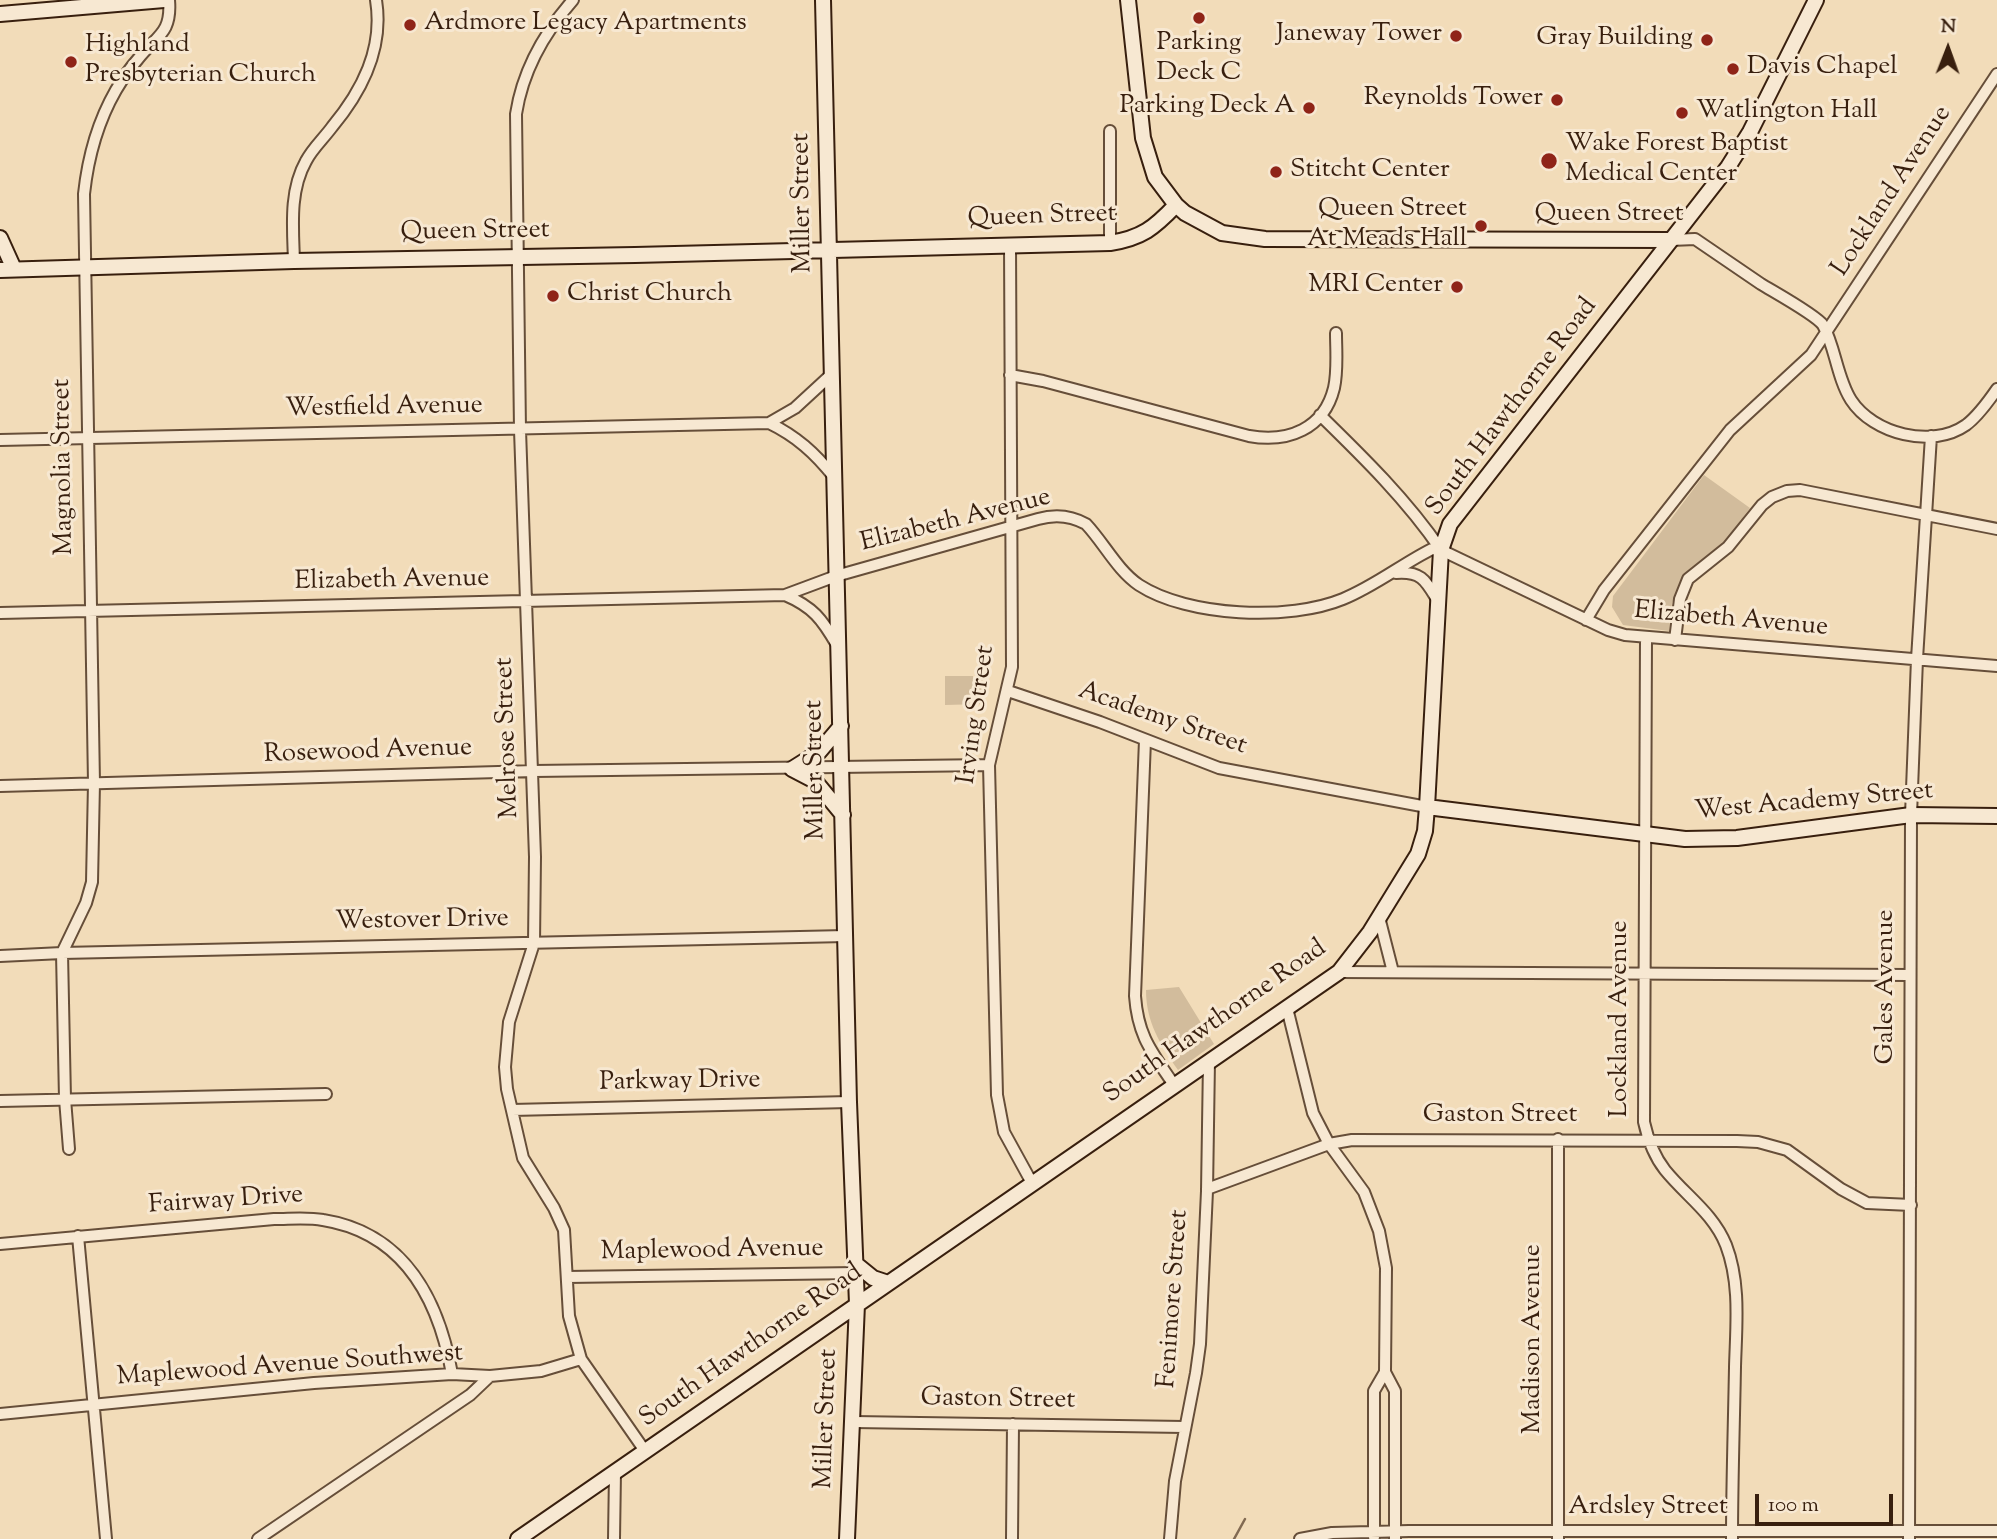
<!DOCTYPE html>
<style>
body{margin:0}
#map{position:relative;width:1997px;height:1539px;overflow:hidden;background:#f2dcb9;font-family:"Sorts Mill Goudy",serif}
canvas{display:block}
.north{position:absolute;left:1913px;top:14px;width:70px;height:70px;-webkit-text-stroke:5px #f7e8d2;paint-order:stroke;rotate:1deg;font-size:19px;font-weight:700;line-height:28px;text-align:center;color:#381f0e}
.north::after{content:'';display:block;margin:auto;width:24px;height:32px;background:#381f0e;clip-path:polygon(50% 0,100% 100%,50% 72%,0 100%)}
.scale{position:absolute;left:1755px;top:1494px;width:138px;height:32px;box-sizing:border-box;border:4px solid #381f0e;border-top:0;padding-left:9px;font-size:21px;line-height:24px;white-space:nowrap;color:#381f0e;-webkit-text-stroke:5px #f7e8d2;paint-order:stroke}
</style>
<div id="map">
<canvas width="1997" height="1539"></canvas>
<div class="north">N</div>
<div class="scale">100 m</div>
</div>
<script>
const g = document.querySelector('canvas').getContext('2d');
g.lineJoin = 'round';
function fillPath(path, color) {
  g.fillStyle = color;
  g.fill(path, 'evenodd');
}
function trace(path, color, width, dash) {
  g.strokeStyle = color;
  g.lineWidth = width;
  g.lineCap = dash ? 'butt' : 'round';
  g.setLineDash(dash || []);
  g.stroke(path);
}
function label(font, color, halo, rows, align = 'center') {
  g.font = font + ' "Sorts Mill Goudy",serif';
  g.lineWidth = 6;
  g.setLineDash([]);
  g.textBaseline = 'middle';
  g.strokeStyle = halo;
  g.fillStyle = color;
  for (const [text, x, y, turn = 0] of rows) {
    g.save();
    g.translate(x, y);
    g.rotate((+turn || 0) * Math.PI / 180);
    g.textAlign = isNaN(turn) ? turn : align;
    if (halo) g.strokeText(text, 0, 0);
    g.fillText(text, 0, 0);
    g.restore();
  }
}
fillPath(new Path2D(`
 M1704,475l46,33 -23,31 -44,41 -11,23 -3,28 -46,-6 -11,-18 1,-11z
 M945,676h28v3l10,-1v26l-38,1z
 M1179,987l35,57 -36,26c-18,-26 -32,-48 -32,-80z`), '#d2bc9c');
trace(new Path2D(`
 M1234,1539l11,-20`), '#826a52', 2.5);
const street = new Path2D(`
 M573,0c-29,33 -50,69 -57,114l4,316 15,427 -1,86 -25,79 -4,45 2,22 16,69 31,50 10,22 5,86 12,43 64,92
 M1110,131v112
 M1671,240l24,-1c22,15 44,30 66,45 13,8 55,31 62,41 12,21 14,53 28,75 22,34 81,49 115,25 12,-9 22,-23 31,-36
 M1010,244l2,423 -23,98 8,330 7,37 28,51
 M294,261c-1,-33 -5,-70 12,-100 6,-12 18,-23 26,-34 30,-36 52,-78 44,-127
 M1010,375l33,6 206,55c39,7 75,-7 85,-48 4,-18 2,-38 2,-55
 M1320,415c43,42 87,85 121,135
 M769,423c27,13 46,30 65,54
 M0,440l769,-17 26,-15 38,-35
 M1396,573c26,-2 30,8 42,28
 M785,595c28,12 37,24 52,50
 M0,613l785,-18 51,-19 202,-57c17,-5 32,-4 48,5 18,19 31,46 53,61 49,32 151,36 204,14 32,-13 59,-35 89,-50l9,1 167,80 17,5 372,31
 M1586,620l18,-30 126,-160 81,-75 186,-281
 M1646,637l-2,485c4,18 10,34 21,48 21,26 48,43 61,75 15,39 10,82 9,122 -1,57 -3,115 -3,172
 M1675,640l5,-41 8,-20 40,-32 34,-42 10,-8 15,-6 13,-1 197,39
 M1008,691l92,31 119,46 208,39
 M1145,740l-10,256c3,41 17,56 39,89
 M0,786l534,-15 455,-6
 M1379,917l14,55
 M0,956l62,-3 784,-17
 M1339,972l571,3
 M1287,1008l26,105 16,31 35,48 15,39 7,37 -1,104 -11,19v146
 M0,1101l326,-7
 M512,1110l337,-8
 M69,1149l-4,-50 -3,-146 24,-50 6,-21 2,-99 -10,-589c4,-37 13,-71 32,-104 6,-10 14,-22 22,-31 18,-23 34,-25 31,-59
 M1207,1189l122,-45 23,-4 385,1 21,1 29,8 54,39 26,14 44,2
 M78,1236l28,303
 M0,1244l274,-25c16,0 33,-2 49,1 82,13 116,81 129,154
 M567,1277l290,-4
 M1385,1372l10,19v148
 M0,1414l314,-31 138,-9 38,2 51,-5 40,-12
 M854,1422l330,5
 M258,1539l212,-144 20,-19
 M614,1539l1,-67
 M1012,1539l1,-115
 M1170,1539l5,-58 21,-108 4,-29 7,-153 2,-130
 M1300,1539l32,-6 77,-2h588
 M1558,1539v-400
 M1909,1539l2,-724 6,-156 14,-223`);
const secondary = new Path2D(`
 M823,0l26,1102 8,202 -10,235
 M1128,0l15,138 12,39 21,28 9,8 37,20 43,6 406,1
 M0,14l164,-14
 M0,238l14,31
 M0,270l294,-9 341,-6 475,-12c32,-5 44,-15 66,-38
 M792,769l23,12 28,34
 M792,769l27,-17 22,-26
 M1427,807l258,32 52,-1 174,-23 86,1
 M857,1265l16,13 15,5
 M518,1539l821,-567 31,-40 48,-78 7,-23 2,-24 14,-257 9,-26 278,-357 22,-35 66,-132`);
trace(street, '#664e39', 14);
trace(secondary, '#381f0e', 18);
trace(street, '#f7e8d2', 10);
trace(secondary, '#f7e8d2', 14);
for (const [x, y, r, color] of [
 [1199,18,7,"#8f2418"],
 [410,25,7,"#8f2418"],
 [1456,36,7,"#8f2418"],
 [1707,40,7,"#8f2418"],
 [71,62,7,"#8f2418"],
 [1733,69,7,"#8f2418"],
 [1557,100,7,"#8f2418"],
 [1309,108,7,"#8f2418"],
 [1682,113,7,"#8f2418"],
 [1549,161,9,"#8f2418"],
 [1276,172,7,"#8f2418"],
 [1481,226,7,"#8f2418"],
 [1457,287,7,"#8f2418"],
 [553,296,7,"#8f2418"]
]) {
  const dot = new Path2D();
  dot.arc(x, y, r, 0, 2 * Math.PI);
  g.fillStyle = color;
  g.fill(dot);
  trace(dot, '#f7e8d2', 2.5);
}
label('26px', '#381f0e', '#f7e8d2', [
 ["Ardmore Legacy Apartments",424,25],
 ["Janeway Tower",1442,36,"right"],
 ["Gray Building",1693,40,"right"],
 ["Parking",1199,45,"center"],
 ["Deck C",1199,75,"center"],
 ["Highland",85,47],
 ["Presbyterian Church",85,77],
 ["Davis Chapel",1747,69],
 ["Reynolds Tower",1543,100,"right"],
 ["Parking Deck A",1295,108,"right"],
 ["Watlington Hall",1696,113],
 ["Wake Forest Baptist",1565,146],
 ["Medical Center",1565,176],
 ["Stitcht Center",1290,172],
 ["Queen Street",1467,211,"right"],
 ["At Meads Hall",1467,241,"right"],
 ["MRI Center",1443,287,"right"],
 ["Christ Church",567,296]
], 'left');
label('26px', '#381f0e', '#f7e8d2', [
 ["Lockland Avenue",1893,192,-57],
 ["Miller Street",804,203,-91],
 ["Queen Street",1609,216],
 ["Queen Street",1042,218,-2],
 ["Queen Street",475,233,-1],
 ["South Hawthorne Road",1513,408,-53],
 ["Westfield Avenue",384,409,-1],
 ["Magnolia Street",65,467,-91],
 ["Elizabeth Avenue",956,522,-14],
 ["Elizabeth Avenue",392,582,-1],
 ["Elizabeth Avenue",1731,621,5],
 ["Irving Street",978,715,-82],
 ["Academy Street",1162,720,19],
 ["Melrose Street",509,738,-92],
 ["Rosewood Avenue",368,753,-2],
 ["Miller Street",817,770,-91],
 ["West Academy Street",1814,803,-5],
 ["Westover Drive",422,922,-1],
 ["Gales Avenue",1888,987,-90],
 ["Lockland Avenue",1622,1019,-90],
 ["South Hawthorne Road",1216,1023,-35],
 ["Parkway Drive",680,1083,-1],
 ["Gaston Street",1500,1117],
 ["Fairway Drive",226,1202,-4],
 ["Maplewood Avenue",712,1252,-1],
 ["Fenimore Street",1175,1299,-86],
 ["Madison Avenue",1535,1339,-90],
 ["South Hawthorne Road",752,1347,-35],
 ["Maplewood Avenue Southwest",290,1367,-4],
 ["Gaston Street",998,1401,1],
 ["Miller Street",828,1419,-88],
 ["Ardsley Street",1648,1509]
]);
</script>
